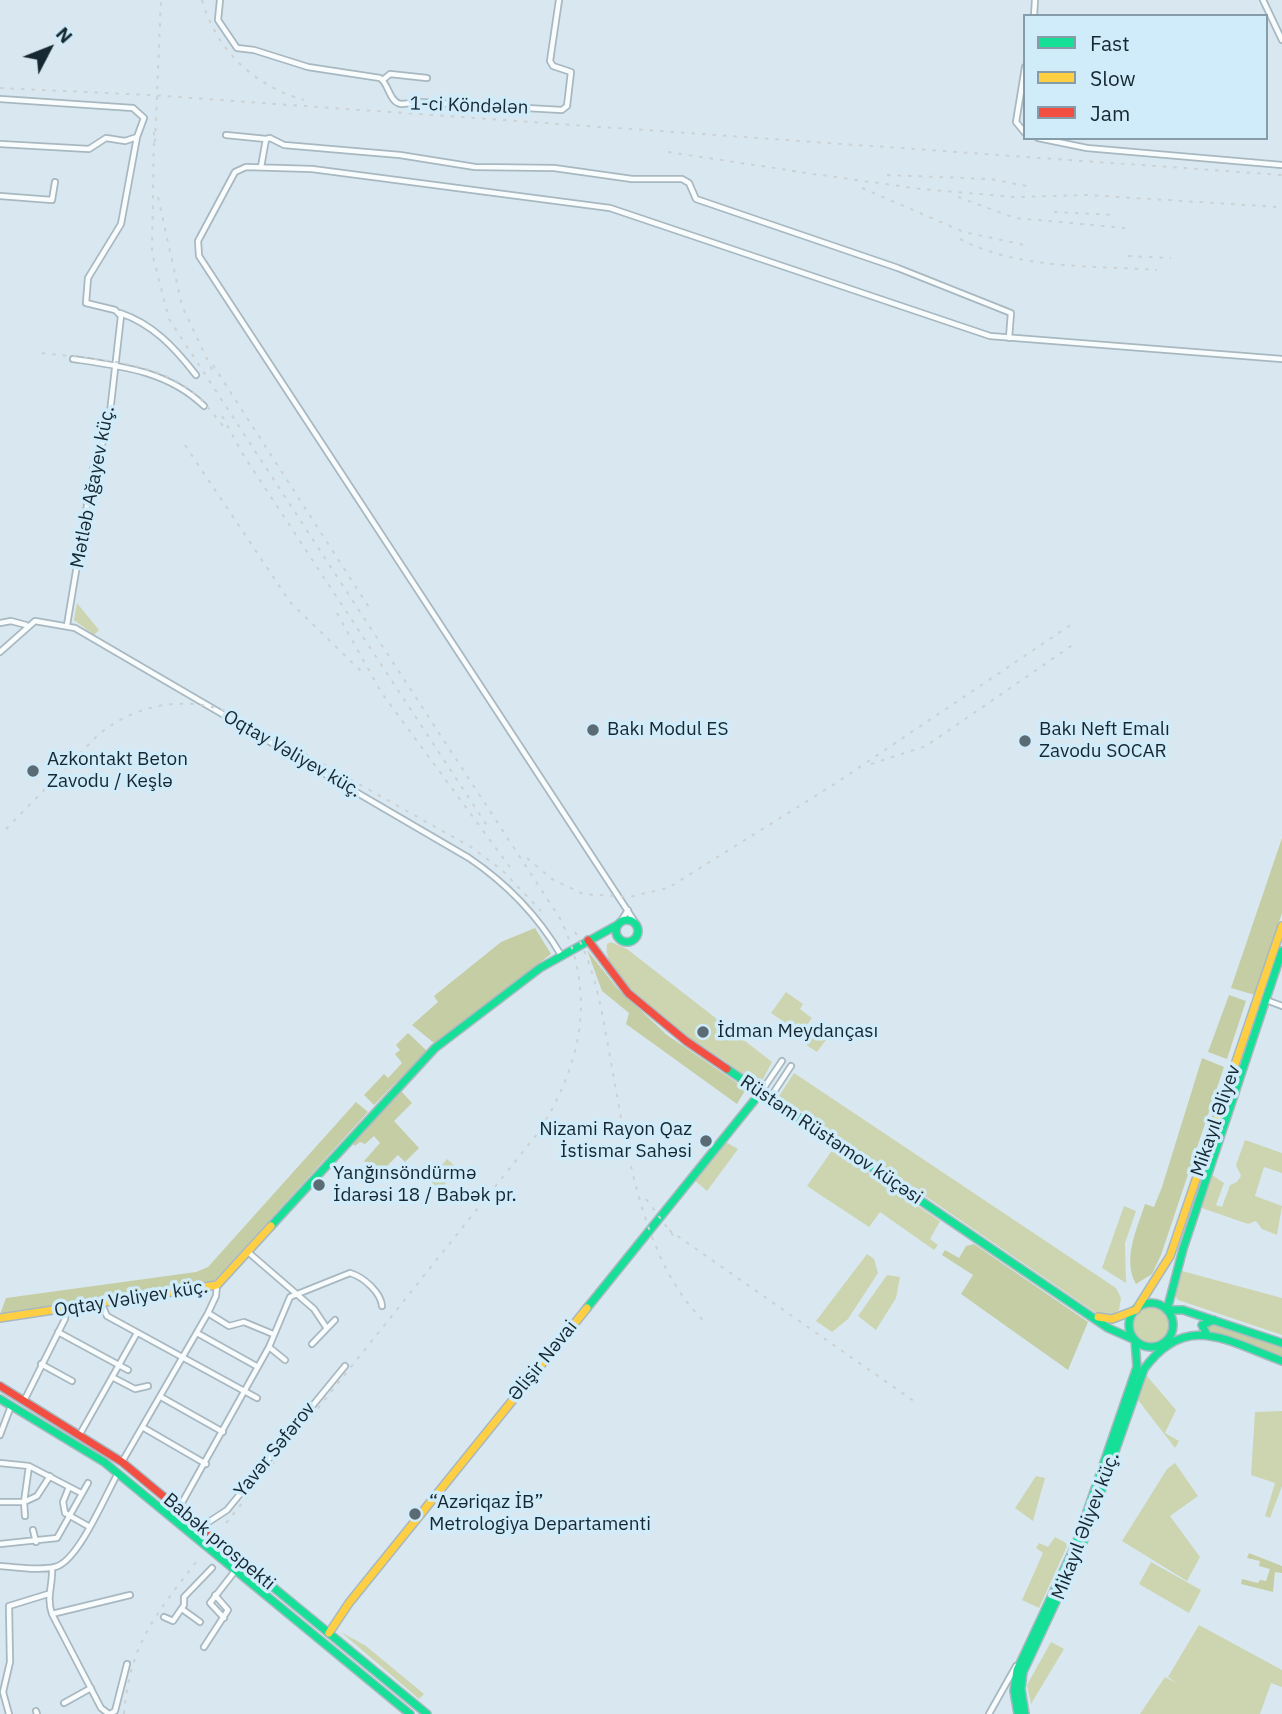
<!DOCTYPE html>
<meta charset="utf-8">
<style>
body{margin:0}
#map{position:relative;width:1282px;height:1714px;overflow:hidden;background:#d9e8f0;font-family:"IBM Plex Sans",sans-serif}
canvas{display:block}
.legend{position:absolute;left:1023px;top:14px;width:245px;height:126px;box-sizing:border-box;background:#d0ebf9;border:2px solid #869da9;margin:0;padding:9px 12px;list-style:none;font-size:21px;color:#162831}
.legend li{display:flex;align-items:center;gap:14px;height:35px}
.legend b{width:35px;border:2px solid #869da9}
.north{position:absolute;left:14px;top:14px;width:70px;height:70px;-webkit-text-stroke:5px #d0ebf9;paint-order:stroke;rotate:48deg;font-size:19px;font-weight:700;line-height:28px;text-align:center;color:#162831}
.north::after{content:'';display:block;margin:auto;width:24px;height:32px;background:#162831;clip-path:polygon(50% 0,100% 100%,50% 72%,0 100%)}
</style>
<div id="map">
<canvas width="1282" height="1714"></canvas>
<ul class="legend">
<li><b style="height:9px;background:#16e098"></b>Fast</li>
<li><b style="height:9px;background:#ffcf43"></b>Slow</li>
<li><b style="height:9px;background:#f24e42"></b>Jam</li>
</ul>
<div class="north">N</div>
</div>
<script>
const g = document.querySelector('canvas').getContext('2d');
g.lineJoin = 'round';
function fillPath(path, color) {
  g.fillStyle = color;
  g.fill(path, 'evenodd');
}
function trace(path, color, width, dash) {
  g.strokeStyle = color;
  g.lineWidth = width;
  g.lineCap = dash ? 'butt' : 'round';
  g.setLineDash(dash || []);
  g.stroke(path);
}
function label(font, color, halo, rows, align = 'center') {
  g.font = font + ' "IBM Plex Sans",sans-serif';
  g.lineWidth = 7;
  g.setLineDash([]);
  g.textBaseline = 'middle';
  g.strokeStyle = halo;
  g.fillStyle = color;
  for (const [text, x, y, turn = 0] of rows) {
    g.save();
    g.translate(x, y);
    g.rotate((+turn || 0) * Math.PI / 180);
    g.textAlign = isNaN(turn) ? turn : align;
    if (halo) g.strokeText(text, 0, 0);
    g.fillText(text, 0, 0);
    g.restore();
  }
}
fillPath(new Path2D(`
 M77,603l22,27 -5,5 -20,-15z
 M611,942l16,7 145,113 -11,21c-14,-4 -29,-18 -42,-26 -28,-19 -119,-73 -112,-113z
 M786,992l17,12 -3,5 12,9 -15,21 -13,-9 3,-6 -16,-11z
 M819,1025l12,8 -14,19 -12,-8z
 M794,1073l322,215 5,10 -2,12 -7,5 -16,-2 -317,-217z
 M1245,1140l37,13v20l-18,-6 -9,29 27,10 -5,29 -15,-6 -6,-8 -8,3 -46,-16 10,-33 12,8 -8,22 6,2 8,-22 7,-3 4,-6 -5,-11z
 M724,1141l14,8 -31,42 -14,-12z
 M833,1149l107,72 -10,18 8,6 -4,5 -54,-38 -11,15 -62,-41z
 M447,1159l11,10 -18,21 -11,-10z
 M1124,1206l12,5 -11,32 1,40 -24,-15z
 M867,1254l7,5 4,14 -30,46 -16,13 -16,-11z
 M1182,1271l100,27v37l-104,-35 -3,-5z
 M887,1275l13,2 -4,21 -20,32 -18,-14z
 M1133 1325a18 18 0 1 1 36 0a18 18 0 1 1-36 0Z
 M1146,1375l30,35 -11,23 14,8 -4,7 -37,-48z
 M1282,1411v75l-12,32 -5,-2 10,-33 -24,-8 4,-63z
 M1175,1463l23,33 -28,20 30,41 -13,24 -65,-40 45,-72z
 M1036,1476l9,2 -12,43 -18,-13z
 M1055,1537l13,7 -29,64 -17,-8 21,-47 -7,-5 3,-5 9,4z
 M1151,1562l50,28 -12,23 -50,-29z
 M1199,1625l83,45v17l-11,-4 -11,31h-120l25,-37 13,7 -10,-7z
 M341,1632l25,14 58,48 -5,5z
 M1051,1642l13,7 -33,55 -4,-19z`), '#ccd5af');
fillPath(new Path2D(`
 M1282,838v75l-27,82 -24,-7z
 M535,928l16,26 -117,89 -22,-18 26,-23 -4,-6 67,-54z
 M587,950l30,38 50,47 79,54 -9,15 -111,-80 3,-11 -27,-22z
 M1229,995l17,6 -19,58 -19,-7z
 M408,1033l19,18 -53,54 -10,-10 20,-21 4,4 14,-15 -7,-9 5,-4 -4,-5z
 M1202,1058l22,9 -63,188 -9,19 -16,10c-14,-25 1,-55 9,-80l9,3 8,-20z
 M400,1090l12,13 -18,18 25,27 -14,14 -7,-7 -18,18 -16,-12 16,-18 -6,-7 -9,8 -5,-2 -5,4 -3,-3z
 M356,1102l12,10 -155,170 -213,32 6,-16 190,-26 12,-5z
 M974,1244l114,78 -20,48 -107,-76 12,-19 -31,-20 3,-5 14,8 7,-12z
 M1212,1323l70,25v8l-72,-25 -3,-5z
 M1249,1553l33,13v7l-7,-1 -2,20 -32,-8 1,-5 16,4 2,-3 6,1 4,-12 -11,-3 1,-5 -13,-3z`), '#c5cda4');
const street = new Path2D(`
 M220,0l-2,20 19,28 17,2 54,17 72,11c9,6 9,24 21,26 6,0 12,-2 18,-2l143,8 5,-4 4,-34 -18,-6 -3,-5 9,-61
 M1263,0l19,40
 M1034,16l1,-16
 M1025,67l-9,55 9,11
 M384,79l6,-5 37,4
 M0,99l133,9 11,10 -7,19 -16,87 -33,54 -2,25 29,7 6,6 -13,114 -14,33 -27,162
 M226,135l40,4
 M1038,138l49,10 195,17
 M0,144l89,5 17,-11 19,3 12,-4
 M261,167l5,-28 4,-1 14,7 116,10 75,12 79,1 78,11h50l7,4 7,16 202,69 113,45 -2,25
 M0,196l52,4 3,-18
 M120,313c33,11 55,35 76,62
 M73,359c48,7 95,12 131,47
 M0,623l11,-2 15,4
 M0,652l35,-31 40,7 394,230c37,25 69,58 92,97
 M619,924l9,-14
 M637,925l-438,-669 -1,-15 37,-69 11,-5 66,2 298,39 380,128 292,23
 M1266,1000l16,6
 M761,1092l21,-31
 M770,1098l21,-32
 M248,1252l66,57 12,18
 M102,1305l5,11 150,82
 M208,1313l21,13 15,-4 29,12
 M58,1332l70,38
 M197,1333l61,34
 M312,1344l23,-24
 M269,1347l16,13
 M41,1364l31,17
 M112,1377l23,12 13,-3
 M161,1397l62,35
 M24,1401l41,-82 1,-9
 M144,1428l62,36
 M80,1434l57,-101
 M0,1435l11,-29
 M122,1462l86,-149 8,-17 1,-11
 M0,1463l29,3 52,27
 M69,1487l-6,15 2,11 23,13
 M0,1502h24l5,-36
 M179,1508l90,-161 21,-50 60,-24c14,4 31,20 32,33
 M25,1516l-1,-14 13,-6 13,-20
 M201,1527l26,-17 118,-144
 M33,1530l3,12
 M0,1544l57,-6 31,-55
 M0,1566c17,1 38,5 55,1 23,-5 51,-73 63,-94
 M52,1568c1,17 -6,29 0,46l49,94 8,6
 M182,1609l18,13
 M52,1614l78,-19
 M164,1617l9,4 11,-16v-8l28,-29
 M224,1618l-14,-15 25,-32
 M204,1647l24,-37 -13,-15
 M64,1703l27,-15
 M36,1711l1,3
 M9,1714l-6,-22 7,-30 -1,-56 39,-12
 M110,1714l5,-3 12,-47
 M989,1714l27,-48`);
const fast = new Path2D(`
 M616 931a11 11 0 1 1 22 0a11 11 0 1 1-22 0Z
 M1282,951l-99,298 -16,61h16l99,33
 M727,1069l381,259 27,12 2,27 -61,177 -59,126 -3,21 4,23
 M271,1226l164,-178 105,-80 79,-44
 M1129 1325a22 22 0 1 1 44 0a22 22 0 1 1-44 0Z
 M587,1308l174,-216
 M1207,1335l-5,-10 12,-5
 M0,1399l104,63 306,252
 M262,1578l165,136
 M1025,1714l-4,-25 2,-17 58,-124 63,-179c42,-58 83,-28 138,-8`);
const slow = new Path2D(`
 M1098,1317l14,2 24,-9 34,-54 112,-330
 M0,1318l217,-33 54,-59
 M329,1633l20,-30 238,-295`);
const jam = new Path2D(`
 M588,940l40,53 58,48 41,28
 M0,1386l122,76 140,116`);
trace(street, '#a8b8c0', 8);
trace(fast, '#a8b8c0', 10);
trace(slow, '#a8b8c0', 10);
trace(jam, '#a8b8c0', 10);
trace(street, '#f9fcfd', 4.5);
trace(fast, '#16e098', 7);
trace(slow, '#ffcf43', 7);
trace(jam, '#f24e42', 7);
trace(new Path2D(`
 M202,0c14,50 52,86 102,100
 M0,88l149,7 1133,80
 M154,132l-2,121 17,66 392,601c36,77 20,145 -23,213l-315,394
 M155,142l6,-142
 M668,152l133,20
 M792,171l129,18 93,8 73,-2 191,12
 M887,175l103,4 37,7
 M862,188l102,44 65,14
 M158,197l24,109 33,70
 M958,197l57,21 110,10
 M1054,212l62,3
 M960,239c59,31 132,26 197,31
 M1128,256l43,2
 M42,353c49,6 110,7 151,39 13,11 22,25 33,37
 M213,365l159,247
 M222,416l22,40 244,371
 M185,445l105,157 74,72
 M337,613l44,79 131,178
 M871,764l55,-18 148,-102
 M6,829l92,-94c40,-33 93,-41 140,-19l233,131 31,23 39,41
 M527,858l25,21 31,15 46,3 39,-9 165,-103 239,-161
 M575,932c21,38 26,77 34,119 16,84 30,208 95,270
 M646,1199l29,39
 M669,1230l249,174
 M124,1714c6,-71 31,-98 72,-152`), '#ccd1d4', 2, [3.5, 7]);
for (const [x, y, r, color] of [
 [593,730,7,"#5a6b74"],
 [1025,741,7,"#5a6b74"],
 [33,771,7,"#5a6b74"],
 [703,1032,7,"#5a6b74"],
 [706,1141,7,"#5a6b74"],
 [319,1185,7,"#5a6b74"],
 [415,1514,7,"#5a6b74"]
]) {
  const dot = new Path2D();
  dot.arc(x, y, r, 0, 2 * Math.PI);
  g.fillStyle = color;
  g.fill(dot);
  trace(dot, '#d0ebf9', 2.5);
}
label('19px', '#162831', '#d0ebf9', [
 ["1-ci Köndələn",469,106,2],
 ["Mətləb Ağayev küç.",93,487,-79],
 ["Oqtay Vəliyev küç.",292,754,30],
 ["Mikayıl Əliyev",1216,1121,-71],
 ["Rüstəm Rüstəmov küçəsi",831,1140,34],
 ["Oqtay Vəliyev küç.",131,1299,-9],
 ["Əlişir Nəvai",543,1361,-51],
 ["Yavər Səfərov",275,1450,-51],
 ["Mikayıl Əliyev küç.",1086,1526,-69],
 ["Babək prospekti",219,1542,40]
]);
label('19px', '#162831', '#d0ebf9', [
 ["Bakı Modul ES",607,730],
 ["Bakı Neft Emalı",1039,730],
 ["Zavodu SOCAR",1039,752],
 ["Azkontakt Beton",47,760],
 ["Zavodu / Keşlə",47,782],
 ["İdman Meydançası",717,1032],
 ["Nizami Rayon Qaz",692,1130,"right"],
 ["İstismar Sahəsi",692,1152,"right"],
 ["Yanğınsöndürmə",333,1174],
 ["İdarəsi 18 / Babək pr.",333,1196],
 ["“Azəriqaz İB”",429,1503],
 ["Metrologiya Departamenti",429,1525]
], 'left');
</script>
